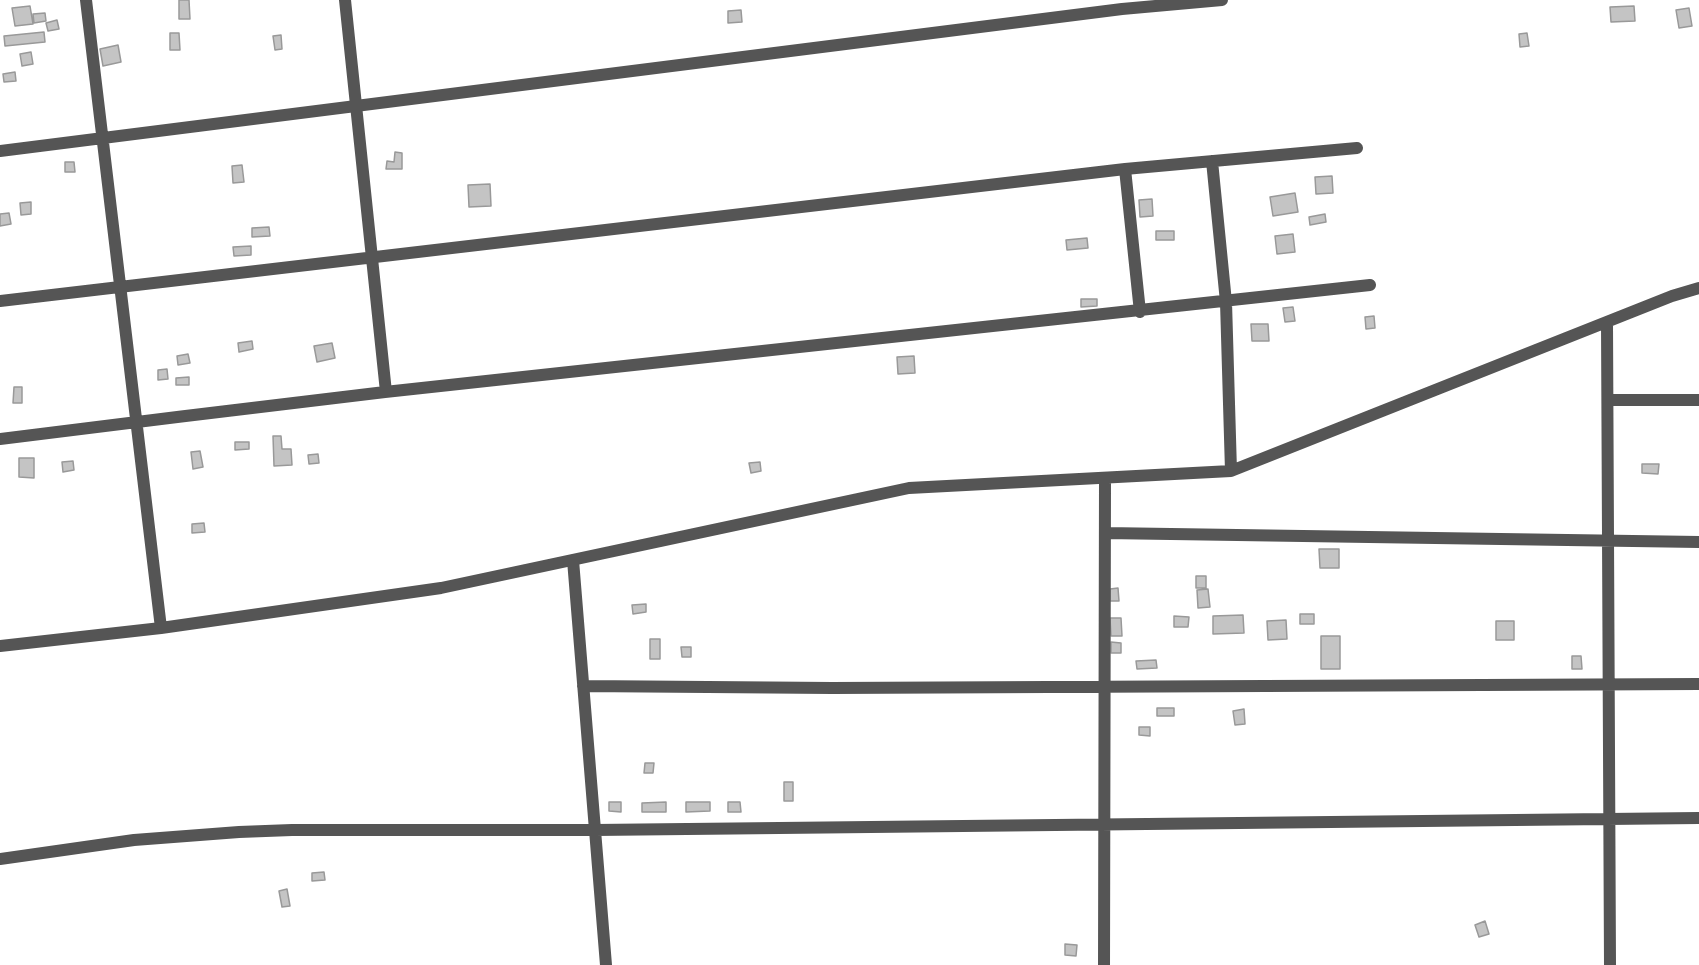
<!DOCTYPE html>
<style>
body{margin:0}
canvas{display:block;background:#fff}
</style>
<canvas width="1699" height="965"></canvas>
<script>
const g = document.querySelector('canvas').getContext('2d');
g.lineJoin = 'round';
function fillPath(path, color) {
  g.fillStyle = color;
  g.fill(path, 'evenodd');
}
function trace(path, color, width, dash) {
  g.strokeStyle = color;
  g.lineWidth = width;
  g.lineCap = dash ? 'butt' : 'round';
  g.setLineDash(dash || []);
  g.stroke(path);
}
const building = new Path2D(`
 M179,0h10l1,19h-11z
 M30,6l3,18 -18,2 -3,-18z
 M1634,6l1,15 -24,1 -1,-15z
 M1689,8l3,18 -13,2 -3,-18z
 M741,10l1,12 -14,1v-12z
 M45,13l1,8 -12,2 -1,-9z
 M57,20l2,9 -11,2 -2,-8z
 M44,32l1,10 -40,4 -1,-10z
 M170,33h9l1,17h-10z
 M1527,33l2,13 -9,1 -1,-13z
 M281,35l1,14 -7,1 -2,-14z
 M118,45l3,17 -18,4 -3,-17z
 M31,52l2,12 -11,2 -2,-12z
 M15,72l1,9 -12,1 -1,-8z
 M395,152l7,1v16h-16l1,-8 7,1z
 M65,162h9l1,10h-10z
 M242,165l2,17 -11,1 -1,-17z
 M1332,176l1,17 -17,1 -1,-17z
 M490,184l1,22 -22,1 -1,-22z
 M1295,193l3,19 -25,4 -3,-19z
 M1152,199l1,17 -13,1 -1,-17z
 M31,202v12l-10,1 -1,-12z
 M9,213l2,11 -11,2v-12z
 M1325,214l1,8 -16,3 -1,-8z
 M269,227l1,9 -18,1v-9z
 M1156,231h18v9h-18z
 M1293,234l2,18 -18,2 -2,-18z
 M1087,238l1,10 -21,2 -1,-10z
 M251,246v9l-17,1 -1,-9z
 M1081,299h16v7l-16,1z
 M1293,307l2,14 -10,1 -2,-14z
 M1374,316l1,12 -9,1 -1,-12z
 M1251,324h17l1,17h-17z
 M252,341l1,8 -14,3 -1,-9z
 M332,343l3,15 -18,4 -3,-16z
 M188,354l2,9 -12,2 -1,-9z
 M914,356l1,17 -17,1 -1,-17z
 M167,369l1,10 -10,1v-10z
 M189,377v8h-13v-7z
 M14,387h8v16h-9z
 M273,436h8l1,13h9l1,16 -18,1z
 M235,442h14v7l-14,1z
 M200,451l3,16 -10,2 -2,-17z
 M318,454l1,9 -10,1 -1,-9z
 M19,458h15v20l-15,-1z
 M73,461l1,9 -11,2 -1,-10z
 M760,462l1,9 -10,2 -2,-10z
 M1642,464h17l-1,10 -16,-1z
 M204,523l1,9 -13,1v-9z
 M1319,549h20v19h-19z
 M1196,576h10v12h-10z
 M1118,588l1,13h-9v-12z
 M1208,589l2,18 -12,1 -1,-18z
 M646,604v8l-13,2 -1,-9z
 M1300,614h14v10h-14z
 M1243,615l1,18 -31,1v-18z
 M1174,616l15,1 -1,10h-14z
 M1110,618h11l1,18h-11z
 M1286,620l1,19 -19,1 -1,-19z
 M1496,621h18v19h-18z
 M1321,636h19v33h-19z
 M650,639h10v20h-10z
 M1111,642l10,1v10h-10z
 M681,647h10v10h-9z
 M1572,656h9l1,13h-10z
 M1156,660l1,8 -20,1 -1,-8z
 M1157,708h17v8h-17z
 M1244,709l1,15 -10,1 -2,-14z
 M1139,727h11v9l-11,-1z
 M645,763h9l-1,10h-9z
 M784,782h9v19h-9z
 M609,802h12v10l-12,-1z
 M666,802v10h-24v-9z
 M686,802h24v9l-24,1z
 M728,802h12l1,10h-13z
 M324,872l1,8 -13,1v-8z
 M287,889l3,17 -8,1 -3,-16z
 M1485,921l4,13 -10,3 -4,-12z
 M1065,944l12,1 -1,11 -11,-1z`);
fillPath(building, '#c4c4c4');
trace(building, '#999', 1.5);
trace(new Path2D(`
 M86,0l75,628
 M345,0l41,392
 M0,151l1122,-142 100,-9
 M1212,161l14,141 5,169
 M1125,169l15,143
 M0,301l1125,-132 232,-21
 M1607,323l3,642
 M1608,400h91
 M0,439c128,-16 257,-32 385,-47 328,-38 657,-69 985,-107
 M1105,533l594,9
 M573,560l33,405
 M0,646l161,-18 280,-40 468,-100 322,-17 441,-175 27,-8
 M583,686l249,2 867,-4
 M0,859l134,-19 105,-8 53,-2h303l1104,-12
 M1104,965l1,-486`), '#555', 12);
</script>
